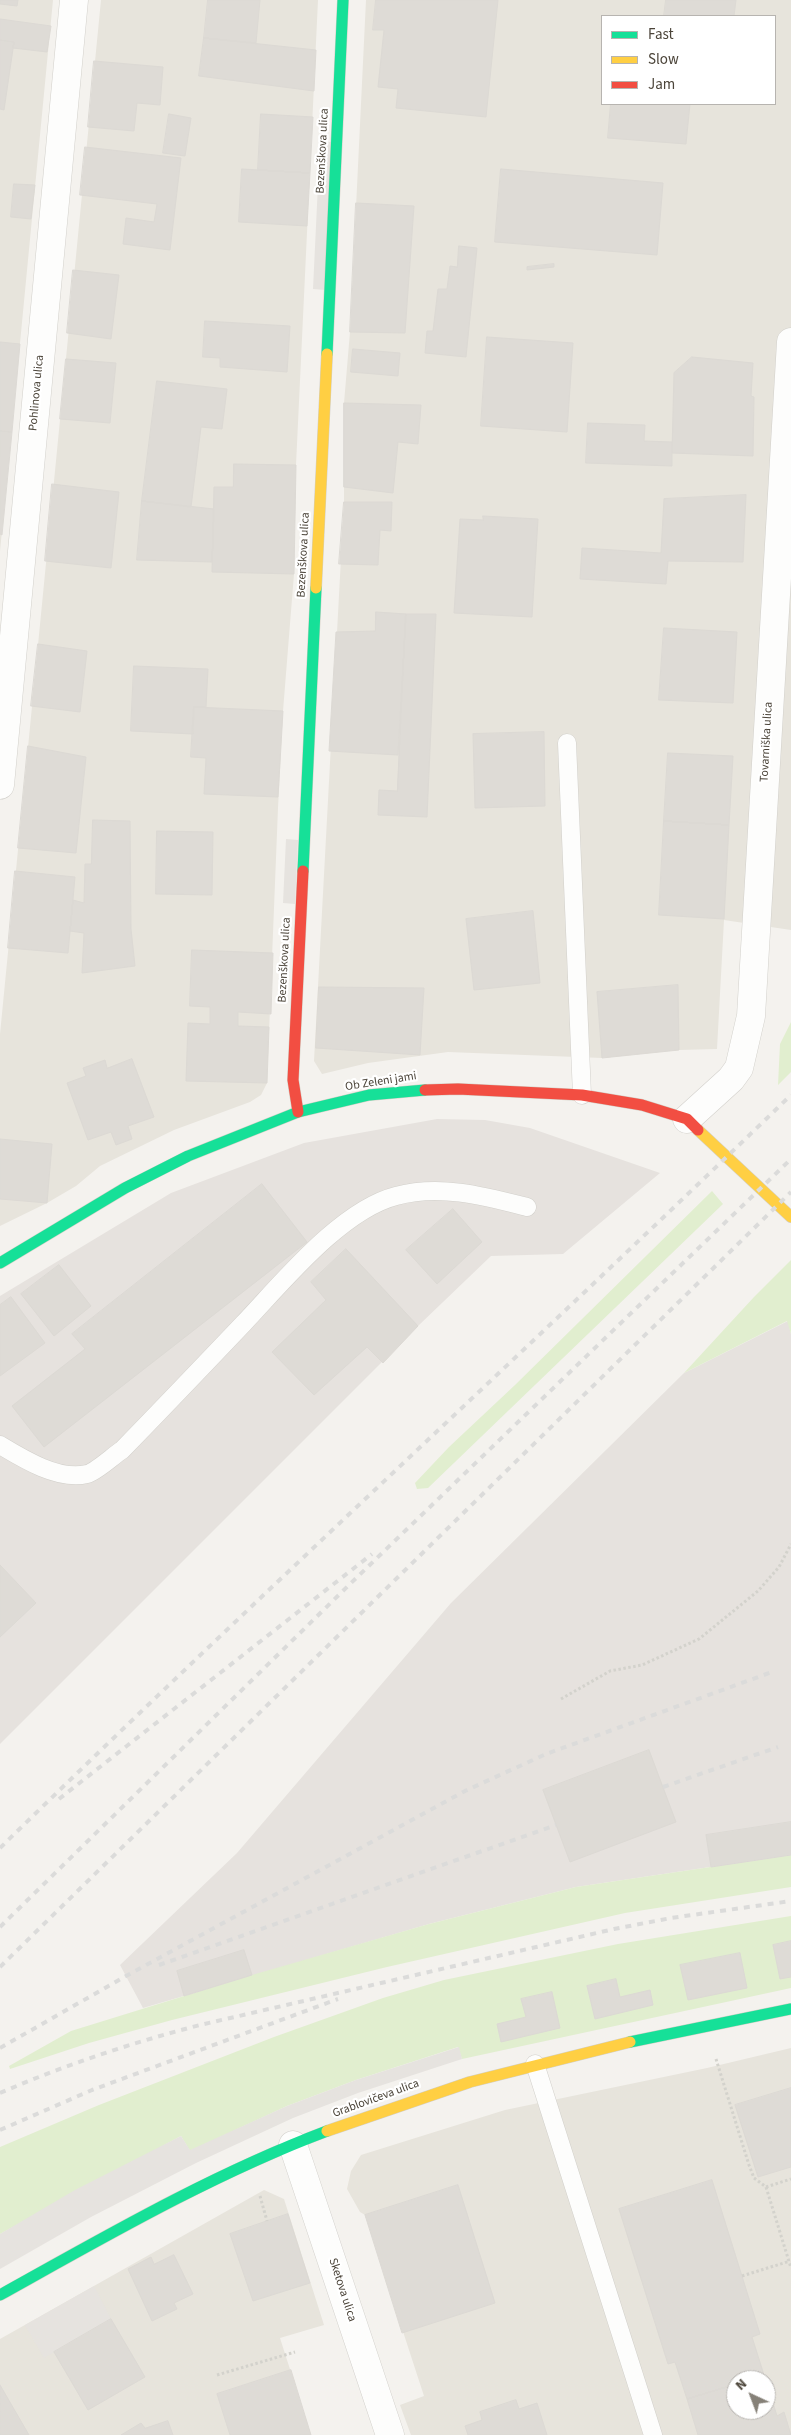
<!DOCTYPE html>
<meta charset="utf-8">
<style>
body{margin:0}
#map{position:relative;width:791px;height:2435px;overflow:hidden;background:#f4f2ee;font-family:"Source Sans 3",sans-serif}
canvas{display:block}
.legend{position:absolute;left:601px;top:15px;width:175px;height:90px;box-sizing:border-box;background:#fff;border:1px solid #b7b4b0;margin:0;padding:6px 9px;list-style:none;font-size:15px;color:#4b4439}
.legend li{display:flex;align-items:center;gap:10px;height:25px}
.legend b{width:25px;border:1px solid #b7b4b0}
.north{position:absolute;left:726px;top:2370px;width:50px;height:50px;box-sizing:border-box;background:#fff;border:1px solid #b7b4b0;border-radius:50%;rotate:317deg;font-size:14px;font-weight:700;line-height:20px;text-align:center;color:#4b4439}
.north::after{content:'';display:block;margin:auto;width:18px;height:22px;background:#868178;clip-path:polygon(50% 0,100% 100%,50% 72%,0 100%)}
</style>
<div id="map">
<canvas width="791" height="2435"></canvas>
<ul class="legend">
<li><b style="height:6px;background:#16e098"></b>Fast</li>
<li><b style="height:6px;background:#ffcf43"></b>Slow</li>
<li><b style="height:6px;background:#f24e42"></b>Jam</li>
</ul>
<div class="north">N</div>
</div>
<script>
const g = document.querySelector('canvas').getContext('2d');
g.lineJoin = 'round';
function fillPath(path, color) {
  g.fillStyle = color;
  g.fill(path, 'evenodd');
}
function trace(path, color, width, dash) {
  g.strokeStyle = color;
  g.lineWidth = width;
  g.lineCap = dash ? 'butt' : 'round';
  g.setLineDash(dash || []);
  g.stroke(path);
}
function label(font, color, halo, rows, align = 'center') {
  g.font = font + ' "Source Sans 3",sans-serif';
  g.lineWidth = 4.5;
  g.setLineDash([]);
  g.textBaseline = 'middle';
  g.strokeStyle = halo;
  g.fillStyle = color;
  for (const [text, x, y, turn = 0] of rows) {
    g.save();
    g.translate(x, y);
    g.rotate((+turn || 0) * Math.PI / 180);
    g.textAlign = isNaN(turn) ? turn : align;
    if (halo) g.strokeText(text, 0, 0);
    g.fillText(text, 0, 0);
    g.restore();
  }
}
fillPath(new Path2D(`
 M0,0h53l-53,551z
 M101,0h217l-22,465 -2,109 -11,137 -5,97 -11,275 -6,12 -11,7 -76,28 -74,36 -24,20 -29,17 -47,23v-192z
 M366,0h425v930l-67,-10 -7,129 -38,1 -77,8 -154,-6 -80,11 -46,11 -8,-13 30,-559v-99l6,-71zM602,16h173v88h-173z
 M791,2048v387h-380l-11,-30 24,-9 -59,-181 -5,-3 -13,-23 4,-18 10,-16 144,-45 202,-42zM736,2380h30v30h-30z
 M264,2190l20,9 40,126 -44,13 31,97h-311v-96z`), '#e7e4dc');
fillPath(new Path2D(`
 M437,1119l48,1 45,8 130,45 -97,81 -72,2 -73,70 -418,418v-448l171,-103 133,-50z
 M788,1321l3,13v521l-215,32 -147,37 -286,84 -23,-43 117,-112 214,-250 233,-230z`), '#e6e2de');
fillPath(new Path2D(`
 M791,1022v50l-13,13 2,-41z
 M712,1191l11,13 -295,284 -11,1 -2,-6 34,-36 66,-62z
 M791,1260v74l-4,-13 -103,52 70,-76z
 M791,1855v32l-166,26 -238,54 -215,53 -83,23 -79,26 -1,-3 62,-35 181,-56 177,-51 147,-37z
 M791,1916v72l-329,71 -4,-12 -102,33 -69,26 -97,45 -9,-15 -181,98v-87l99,-42 175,-68 109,-39 61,-18 174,-36z`), '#e1eecf');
fillPath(new Path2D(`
 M320,142h13l-8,148 -12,-1z
 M286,839l12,1 -3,64 -12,-1z
 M459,2047l3,12 -104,34 -65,25 -97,45 -105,54 -91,52v-35l75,-44 106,-54 9,14 97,-44 69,-26z
 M94,2286l17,33 -67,39 -19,-33z`), '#e6e3df');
const building = new Path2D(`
 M0,0h18l-1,6 -17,-2z
 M208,0h52l-4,43 -52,-5z
 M376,0h122l-12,117 -90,-9 2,-19 -20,-2 6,-57h-11z
 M666,0h70l-2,16h-70z
 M0,19l51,7 -4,26 -34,-4 1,-6 -14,-2z
 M204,38l112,12 -2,41 -115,-15z
 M0,40l14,2 -10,68 -4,-1z
 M94,61l69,6 -3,38 -23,-2 -3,28 -46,-4z
 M611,104h79l-4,40 -78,-6z
 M169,114l22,4 -6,38 -22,-3z
 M261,114l52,3 -3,56 -52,-3z
 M85,147l96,11 -11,92 -47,-6 3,-26 28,4 3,-18 -77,-9z
 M242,169l68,4 -3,53 -68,-4z
 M501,169l162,14 -6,72 -162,-13z
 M14,184l21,1 -4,34 -20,-2z
 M356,203l58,3 -9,127 -55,-1z
 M459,246l18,2 -11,109 -41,-4 2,-22h6l5,-42h9l3,-23 7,1z
 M554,264v3l-27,3v-3z
 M73,270l46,5 -8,64 -44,-6z
 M205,321l85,5 -3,46 -67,-5v-9l-17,-1z
 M487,337l86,6 -6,89 -86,-6z
 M0,342l20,2 -8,88 -12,-1z
 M353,349l47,4 -2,23 -47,-4z
 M692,357l61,6 -2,33 3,1 -1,59 -81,-3 2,-80z
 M66,359l50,4 -6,60 -50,-4z
 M157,381l70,8 -5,40 -21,-2 -10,80 -49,-6z
 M344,403l77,2 -3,39 -20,-2 -5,51 -49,-6z
 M588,423l57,2 -1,16 28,1v24l-86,-3z
 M0,431l12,1 -10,103 -2,-1z
 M234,464l62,1 -2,109 -82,-2 2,-85h19z
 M52,484l67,8 -8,76 -66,-7z
 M746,495l-3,67 -75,-1 -2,23 -86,-5 2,-31 79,5 3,-54z
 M142,501l72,8 -2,53 -75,-2z
 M344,502h48l-1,29 -11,-1 -2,35 -39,-1z
 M483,516l55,3 -6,98 -78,-4 6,-94 23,1z
 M376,612l30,2 -8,141 -69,-4 7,-119 39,-1z
 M406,614h30l-9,203 -49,-2 1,-25 18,1z
 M664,628l73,4 -4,71 -74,-3z
 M38,644l49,7 -7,61 -49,-6z
 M134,666l74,3 -2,38h-12l-1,27 -62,-3z
 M194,707l89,4 -5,86 -74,-3 2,-36 -15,-1z
 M544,732l1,74 -70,2 -2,-74z
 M28,746l58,11 -10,96 -58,-5z
 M668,753l65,3 -4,69 -65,-4z
 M93,820l37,1 1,108 4,37 -53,7 2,-40 -14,-2 3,-31 11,3 1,-39h6z
 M664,821l65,4 -5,94 -65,-4z
 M157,831l56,1 -1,63 -56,-1z
 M15,871l60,6 -7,76 -60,-5z
 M533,911l7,72 -66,7 -8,-71z
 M192,950l81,3 -2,61 -33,-2v14l31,1 -2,56 -81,-2 2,-58 22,1v-17l-20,-1z
 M678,985l1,65 -77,8 -5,-66z
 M319,987l105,1 -4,67 -104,-7z
 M132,1059l22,58 -26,9 4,13 -16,6 -5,-13 -23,8 -21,-57 19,-7 -3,-8 22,-8 2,8z
 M0,1139l52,5 -5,59 -47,-4z
 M262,1184l45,58 -263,205 -32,-41 73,-57 -13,-15z
 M453,1209l29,33 -45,42 -31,-34z
 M346,1249l72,77 -35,37 -16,-16 -53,48 -42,-43 54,-52 -15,-18z
 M59,1265l32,41 -37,30 -33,-42z
 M11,1297l34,46 -45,33v-71z
 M0,1565l36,38 -36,34z
 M649,1750l27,72 -106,40 -27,-72z
 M791,1822v33l-80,12 -5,-32z
 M791,1941v36l-11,2 -7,-34z
 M244,1950l8,25 -68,21 -7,-25z
 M740,1953l7,35 -59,12 -8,-35z
 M616,1979l4,18 30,-7 3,15 -58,14 -8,-33z
 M552,1992l8,36 -59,14 -4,-18 29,-7 -5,-18z
 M791,2088v79l-33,10 -23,-72z
 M712,2180l48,154 -8,3 12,38 -16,5h-12v4l-49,15 -12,-37 -7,2 -49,-155z
 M458,2185l37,118 -93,30 -37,-118z
 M288,2214l22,69 -57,18 -23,-67z
 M174,2255l19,39 -19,9 3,6 -25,12 -24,-52 23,-12 3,7z
 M111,2319l34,58 -57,33 -34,-58z
 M291,2370l20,65h-81l-13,-41z
 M766,2381l11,35 7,-4 7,23h-93l-11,-36 49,-15v26h30z
 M0,2385l29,50h-29z
 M516,2400l3,9 18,-6 10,32h-79l-3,-9 17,-6 -2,-8z
 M168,2421l5,14h-52l20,-12 4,5z`);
fillPath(building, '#dedbd6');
trace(building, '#dcd9d4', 1);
const lane = new Path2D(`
 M567,743l15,352
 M0,1445c23,14 59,36 87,29 9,-2 27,-19 35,-24 41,-42 81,-84 121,-126 39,-41 98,-114 153,-128 44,-12 88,0 131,11
 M535,2064l118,371`);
const street = new Path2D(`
 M0,785l74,-785
 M687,1119l44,-40 8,-11 12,-52 40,-674
 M293,2145l97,290`);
const fast = new Path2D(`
 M327,354l16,-354
 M303,871l13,-283
 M0,1263l125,-75 63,-32 110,-44 71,-17 56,-5
 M630,2042l161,-33
 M0,2295c106,-59 213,-121 327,-164`);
const slow = new Path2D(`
 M316,588l11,-234
 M698,1130l93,87
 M327,2131l143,-49 160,-40`);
const jam = new Path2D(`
 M425,1090l33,-1 124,6 60,10 45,14 11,11
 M298,1112l-5,-32 10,-209`);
trace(lane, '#d2d0cb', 19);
trace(street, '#d2d0cb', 29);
trace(fast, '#d3cfc5', 12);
trace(slow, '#d3cfc5', 12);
trace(jam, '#d3cfc5', 12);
trace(new Path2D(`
 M561,1699l49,-28 32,-6 57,-26 59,-48 21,-24 12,-23
 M716,2059l33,106 5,13 12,9 25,81
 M766,2187l25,-8
 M260,2196l7,25
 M742,2276l48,-15
 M217,2375l78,-23`), '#d3d2cc', 3, [2.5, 2.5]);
trace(lane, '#fdfdfc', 18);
trace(street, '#fdfdfc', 28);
trace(fast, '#16e098', 11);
trace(slow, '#ffcf43', 11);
trace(jam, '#f24e42', 11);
trace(new Path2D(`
 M663,1787l115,-40
 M59,1799l313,-245
 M0,1848c260,-254 529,-500 791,-753
 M0,1927l350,-343 441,-425
 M159,1965l397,-140
 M0,1967l791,-775
 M0,2048l126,-72 339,-185 81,-37 226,-82
 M0,2093c65,-28 131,-50 200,-68l414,-96 57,-11 120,-17
 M0,2130l92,-40 246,-91`), '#dbdbda', 4, [6, 6]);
label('12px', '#4b4439', '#fff', [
 ["Bezenškova ulica",323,151,-87],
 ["Pohlinova ulica",37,393,-85],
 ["Bezenškova ulica",304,555,-87],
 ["Tovarniška ulica",767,742,-87],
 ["Bezenškova ulica",285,960,-87],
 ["Ob Zeleni jami",381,1082,-9],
 ["Grablovičeva ulica",376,2099,-20],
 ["Sketova ulica",342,2290,72]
]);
</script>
